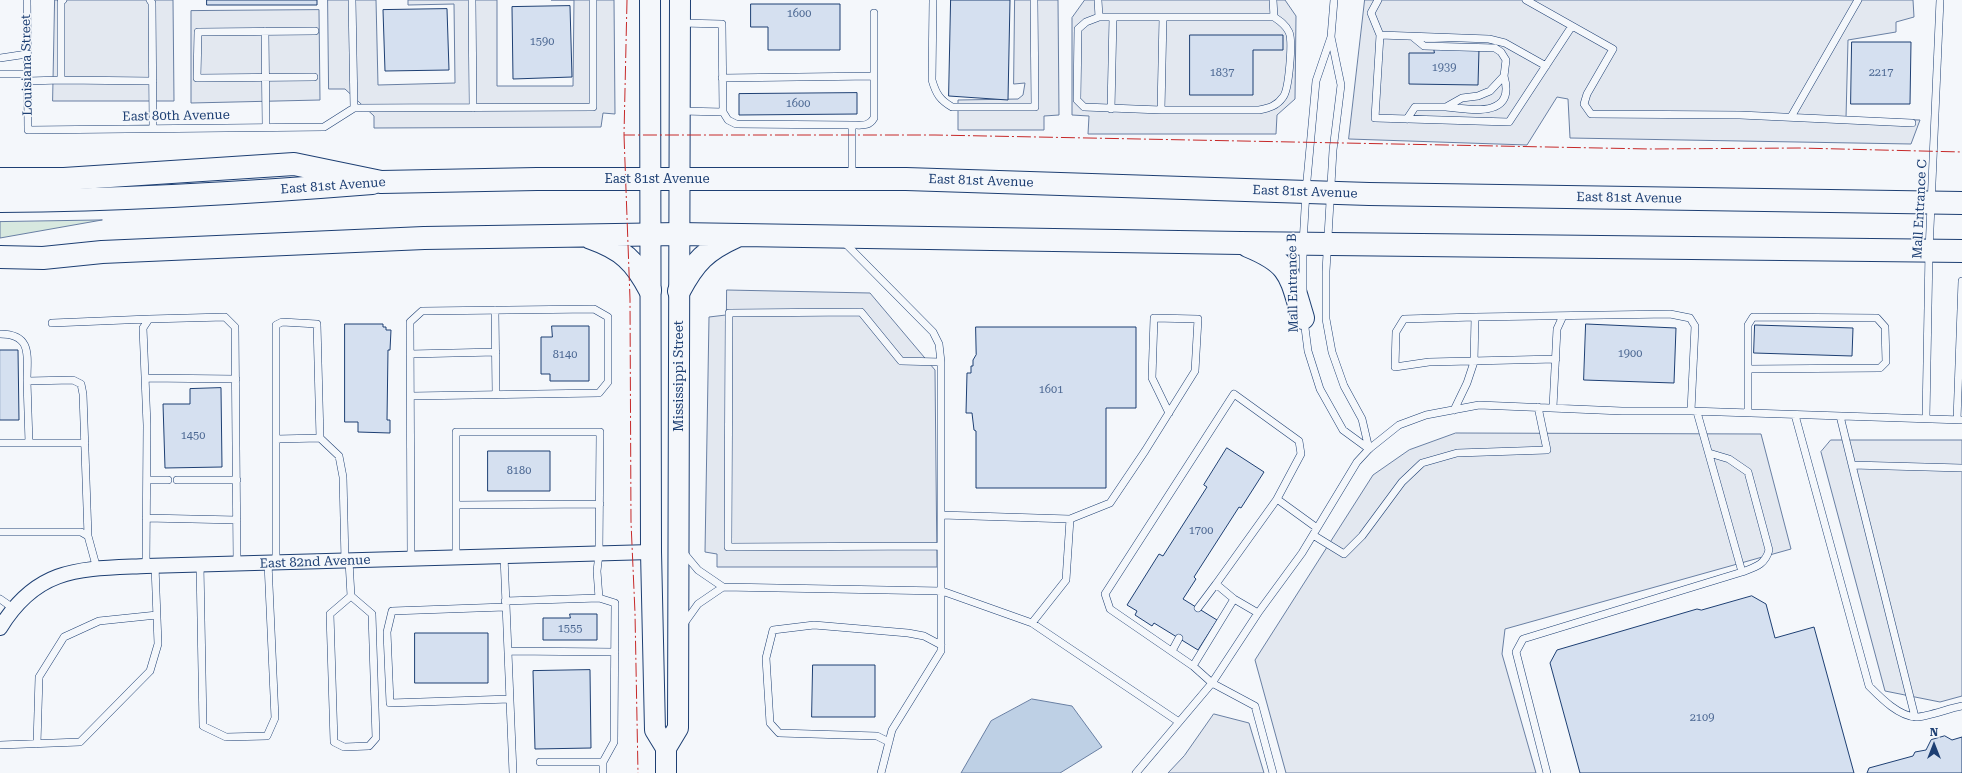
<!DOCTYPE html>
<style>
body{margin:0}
#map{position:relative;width:1962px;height:773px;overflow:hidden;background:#f4f7fb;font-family:"Roboto Serif",serif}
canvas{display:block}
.north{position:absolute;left:1914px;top:725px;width:40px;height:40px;-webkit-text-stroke:3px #f4f7fb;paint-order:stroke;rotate:0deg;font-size:11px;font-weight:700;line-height:16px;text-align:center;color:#1d3f73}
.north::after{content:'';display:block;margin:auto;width:14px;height:18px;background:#1d3f73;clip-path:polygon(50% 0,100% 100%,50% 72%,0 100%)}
</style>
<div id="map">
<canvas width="1962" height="773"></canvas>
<div class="north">N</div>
</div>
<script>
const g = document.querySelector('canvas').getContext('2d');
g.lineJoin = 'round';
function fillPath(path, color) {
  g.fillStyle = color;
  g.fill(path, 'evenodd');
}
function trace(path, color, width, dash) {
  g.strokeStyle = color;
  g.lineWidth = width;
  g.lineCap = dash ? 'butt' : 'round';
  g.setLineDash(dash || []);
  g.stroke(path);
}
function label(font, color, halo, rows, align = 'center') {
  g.font = font + ' "Roboto Serif",serif';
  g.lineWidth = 3;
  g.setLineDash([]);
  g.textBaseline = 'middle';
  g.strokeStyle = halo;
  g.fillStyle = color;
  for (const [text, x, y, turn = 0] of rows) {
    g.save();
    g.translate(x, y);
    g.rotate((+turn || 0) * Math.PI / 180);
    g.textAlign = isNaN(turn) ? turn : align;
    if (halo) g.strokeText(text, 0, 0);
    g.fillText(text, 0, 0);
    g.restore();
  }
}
const green = new Path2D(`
 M102,220l-102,18v-16z`);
fillPath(green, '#d7e8df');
trace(green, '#687fa3', 1);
const parking = new Path2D(`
 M55,0h118l1,101h-121z
 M328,0h48l2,85 77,-2 -1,-79 -46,1v-5h89v86h76l1,-86h-23h63l1,114 -12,-1 -2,14 -227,1v-12l-29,-27h-16z
 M1015,0h43l1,115 -15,1v14h-86v-30l60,-1 5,-4 2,-12 -11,1z
 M1085,0h200l11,16 -1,83 -18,16 -1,19h-188l1,-18 -17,-1v-97z
 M1365,0h548l1,17 -18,5v10l-48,8 -2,78 74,2 -9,24 -341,-6 -2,-39 -11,-2 -30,48 -178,-6z
 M319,10l1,90 -129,3v-92z
 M727,290l143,3 65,77 2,197h-220v-13l-12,-2 4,-235 17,-2z
 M1456,433l305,1 30,115 -286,80 -3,25 34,119h-250l-31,-113 118,-185 36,-25z
 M1831,440h131v256l-22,6 -55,-11 -64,-239z
 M1214,714l35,9 15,50h-96l16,-17z`);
fillPath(parking, '#e3e8f0');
trace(parking, '#687fa3', 1);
const water = new Path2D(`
 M1032,699l40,7 30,41 -42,26h-99l30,-52z`);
fillPath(water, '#bed0e5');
trace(water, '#687fa3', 1);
const building = new Path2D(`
 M207,0h110v5h-110z
 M951,0h59l-2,100 -59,-4z
 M751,4h89v46h-72v-23h-17z
 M570,6l2,71 -59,2 -1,-72z
 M447,9l2,61 -64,1 -2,-61z
 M1190,35h93v15h-30v45h-63z
 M1852,42h59l-1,62h-59z
 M1434,48l45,1 -1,36 -69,-1v-31h25z
 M857,93v21l-118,1v-21z
 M345,324h38v3h3v3h5l-1,20h-2l-1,70h3v13l-32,-1v-10h-13z
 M1586,324l90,4 -2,55 -90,-3z
 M1755,325l98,3 -1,28 -98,-3z
 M552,326h37v55h-39v-7h-9v-37h11z
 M976,327h160v81h-30v80h-130v-57l-2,-1 -2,-17h-6l1,-40h4v-7h2v-6l3,-5z
 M0,350h18l1,70h-19z
 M221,388l1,79 -57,1 -2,-64h27v-15z
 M1227,448l37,24 -23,36 -2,-1 -45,70 2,2 -13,20 34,21 -19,30 -44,-27 -2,3 -17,-11 2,-4 -10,-6 32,-51 4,2 44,-69 -3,-2z
 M488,451h62v40h-62z
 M1752,596l14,8 9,34 39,-11 40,146h-274l-30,-110 7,-13 140,-41 4,1z
 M570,614h27v26h-54v-22h27z
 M415,633h73v50h-73z
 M813,665h62v52h-63z
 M590,670l1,78 -56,1 -2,-78z
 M1945,736l7,4 10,-3v36h-95l2,-5 44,-12 2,-4 11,-2 5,-10z`);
fillPath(building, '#d5e0f0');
trace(building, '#1d3f73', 1);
const lane = new Path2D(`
 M27,0l1,130 296,-3 30,-19 -2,-108
 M150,0l2,3 1,125
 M472,0l1,108
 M933,0l-1,80c4,14 8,20 20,27h83l-1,-107
 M1098,0l1,17h175l-1,-17
 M1334,0l-3,37 10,48 -8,65 -7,121v48l6,33 12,34 18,33 7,30
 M1378,0l-7,13 9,22 -5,83 134,4 63,-96
 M1526,0l87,49 -26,45 -3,10 7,10 149,1 172,8
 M1099,17l-13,5 -8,7 -1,71 7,7 77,3 2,-93
 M681,23l41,1 1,88 5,8 8,4 116,1
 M265,31l1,96
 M1380,35l109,4 16,4 41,23
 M0,58l27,-4
 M0,74h28
 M314,77l-117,1 1,-46 117,-1
 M722,78l152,-2
 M61,80l92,1
 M28,81l33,-1v-78l2,-2
 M1446,107c26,3 70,11 58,-31
 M354,108l239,-1v-107
 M1111,109l2,-92
 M1161,110h98c10,-2 18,-4 24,-13 6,-7 10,-56 6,-65 -3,-7 -9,-11 -15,-15
 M681,111l42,1
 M1791,117l67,-117
 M1407,119l8,-12h31l16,-9 16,-2 12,-5 14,-15 2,-16 -5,-8 -6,-4 -71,-2 -11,-9
 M852,177v-52c9,0 17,2 22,-7v-105
 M843,241l90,91 6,12 2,18v289l-49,79 -11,43
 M1303,290v-46l3,-53 10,-110 15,-44
 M495,310l1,85
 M1475,317l-71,2 -8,13 -1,35 34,-5 127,-3
 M1304,320l4,31 12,38 23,41 26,19
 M52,323l97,-4
 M0,334c33,0 27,23 27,47l46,-1 8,4 2,10 5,142
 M410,354l86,-2
 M941,362l-40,-1 -40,-49 -132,1 -1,234 213,-1
 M1748,369l132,-1 6,-6 -1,-35 -8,-9 -124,-1 -5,8v88
 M145,378l91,1
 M27,381l2,62
 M411,396l188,-3 9,-11v-65l-14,-8 -172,2 -12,11 1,237
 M1553,407l4,-78 6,-13
 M1454,410l13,-27 7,-21 1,-45 195,-3 20,4 5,8 -4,85
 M1795,415l74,271c11,11 29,30 47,31 11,0 34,-9 46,-11
 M1840,416l12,49 110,3
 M1926,418l3,-167 11,-251
 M1957,420l5,-139
 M276,439l44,-1
 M0,443h85
 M1709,453l20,6 19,13 21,78c-4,15 -14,17 -27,22
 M1852,465l63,252
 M147,480h21
 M177,480h60
 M456,505l144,-1
 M941,515l129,4 -4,61 -34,43
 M146,518l91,2
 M1070,519l40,-16 35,-52 50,-80 3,-52 -44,-1 -2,60 17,35
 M0,532h81l7,4 9,33
 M1313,535l31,19 18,-18 40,-54 20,-19 35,-10 90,-3 -9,-43
 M683,552l15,18 25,17 219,4 90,32 147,99
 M504,556l9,217
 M456,558v-126h144l-1,122 -2,17 2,27 16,5 -1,139 -11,20v11
 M349,561l2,35 -21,18 4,128 10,5 25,-1 7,-8 -4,-124 -21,-18
 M276,563v-238l6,-3 35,2 3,114 19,18 4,21 2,84
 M200,565l3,161 23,11 41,-1 8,-18 -7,-155
 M146,566l1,-141 -4,-97 6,-9 76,-2 10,10 2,237
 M0,599l13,9
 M1234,599l-41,67 19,17 43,23 18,67
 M505,601l94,-3
 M505,607l-113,4 -5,21 3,71 120,-4
 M1198,608l18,-24
 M1258,613l-24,-14 -18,-15 61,-85 40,29
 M683,625l15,-21 25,-17
 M508,651l107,1
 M1172,651l7,-13
 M1193,666l-83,-57 -5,-15 129,-200 65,47 2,13 -24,45
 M889,742l-12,-6 -98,-3 -9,-10 -4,-65 7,-28 41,-5 94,8 16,3 17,9
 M37,744l2,-67 25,-40 35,-16 58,-6
 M0,745l80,-3 70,-71 8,-27 -3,-78
 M540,762h63
 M1136,773l76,-90 46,-70 44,-60 55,-91 12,-13 30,-24 27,-10 53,-10 143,6h69l271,9
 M1547,773l-31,-121 7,-13 219,-67 -45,-160`);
const street = new Path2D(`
 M0,628c38,-62 81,-59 146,-62l505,-14`);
const secondary = new Path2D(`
 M650,0l1,552 4,178 11,18v25
 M666,748l12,-20 2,-728`);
const primary = new Path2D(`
 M0,201c124,-1 248,-8 372,-18`);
const highway = new Path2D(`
 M0,179h64l230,-15 87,18 156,-3h369l463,15 593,9
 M591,238c31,11 44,23 59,52
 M1248,246c44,18 42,30 55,72
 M0,257l43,1 59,-6 322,-14 255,-4 562,9 721,8
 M679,291c16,-30 27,-41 58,-55`);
trace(lane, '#1d3f73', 8);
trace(street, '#1d3f73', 16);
trace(secondary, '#1d3f73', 22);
trace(primary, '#1d3f73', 24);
trace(highway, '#1d3f73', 24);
trace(lane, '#f4f7fb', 7);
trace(street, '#f4f7fb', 14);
trace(secondary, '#f4f7fb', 20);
trace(primary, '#f4f7fb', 22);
trace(highway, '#f4f7fb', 22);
trace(new Path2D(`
 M627,0l-3,135h311l715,14 149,-1 163,4
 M624,135l6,164 1,223 4,91 3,160`), '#c62828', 1, [14, 3, 2, 3]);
label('11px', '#4b6792', null, [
 ["1600",799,14],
 ["1590",542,42],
 ["1939",1444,68],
 ["1837",1222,73],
 ["2217",1881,73],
 ["1600",798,104],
 ["1900",1630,354],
 ["8140",565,355],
 ["1601",1051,390],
 ["1450",193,436],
 ["8180",519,471],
 ["1700",1201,531],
 ["1555",570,629],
 ["2109",1702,718]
]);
label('13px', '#1d3f73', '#f4f7fb', [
 ["Louisiana Street",27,65,-91],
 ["East 80th Avenue",176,116,-1],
 ["East 81st Avenue",657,179],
 ["East 81st Avenue",981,181,2],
 ["East 81st Avenue",333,186,-4],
 ["East 81st Avenue",1305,192,2],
 ["East 81st Avenue",1629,198,1],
 ["Mall Entrance C",1920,209,-87],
 ["Mall Entrance B",1293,283,-91],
 ["Mississippi Street",679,376,-90],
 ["East 82nd Avenue",315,562,-2]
]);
</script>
